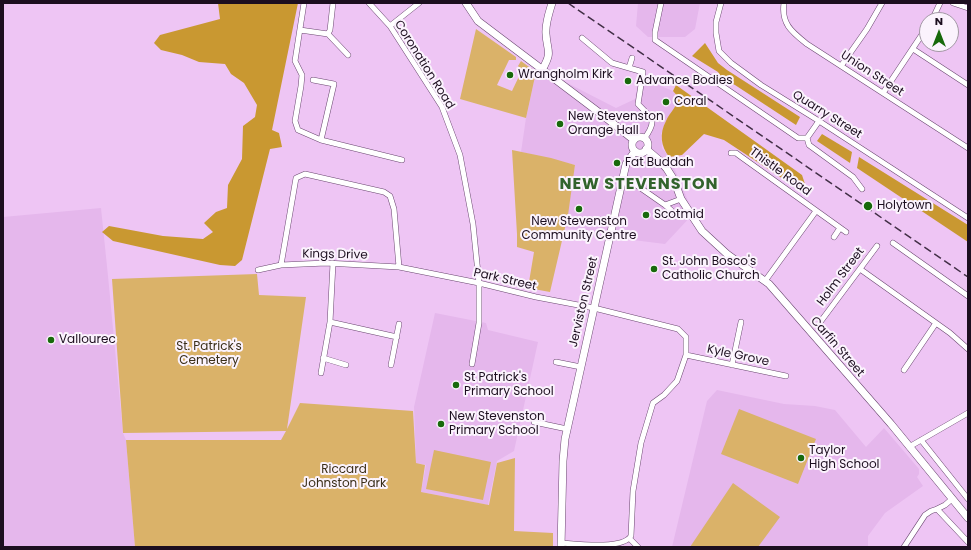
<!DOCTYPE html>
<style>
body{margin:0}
#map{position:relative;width:971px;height:550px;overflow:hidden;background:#eec5f4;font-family:Poppins,sans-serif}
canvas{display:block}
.frame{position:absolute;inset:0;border:4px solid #1c0e1f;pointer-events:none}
.north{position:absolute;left:919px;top:12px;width:40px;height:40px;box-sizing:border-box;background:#fbf3fd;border:1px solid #a297a4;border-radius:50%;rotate:0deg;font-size:11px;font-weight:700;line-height:16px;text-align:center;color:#1c0e1f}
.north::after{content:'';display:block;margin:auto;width:14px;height:18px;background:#17690b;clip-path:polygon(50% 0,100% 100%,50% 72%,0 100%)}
</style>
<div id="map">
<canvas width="971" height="550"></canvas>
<div class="frame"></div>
<div class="north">N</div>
</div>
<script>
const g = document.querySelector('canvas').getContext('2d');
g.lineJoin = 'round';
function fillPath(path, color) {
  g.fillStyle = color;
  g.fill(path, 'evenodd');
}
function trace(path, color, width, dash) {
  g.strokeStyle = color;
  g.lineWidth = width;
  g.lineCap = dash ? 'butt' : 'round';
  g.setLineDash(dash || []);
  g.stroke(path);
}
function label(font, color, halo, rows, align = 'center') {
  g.font = font + ' Poppins,sans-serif';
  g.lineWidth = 4;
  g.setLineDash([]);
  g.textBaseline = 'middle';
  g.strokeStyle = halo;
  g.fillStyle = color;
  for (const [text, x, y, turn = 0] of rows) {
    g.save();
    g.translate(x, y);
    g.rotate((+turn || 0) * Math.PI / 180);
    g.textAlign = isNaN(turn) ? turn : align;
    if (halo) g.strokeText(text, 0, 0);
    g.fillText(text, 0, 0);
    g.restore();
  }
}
fillPath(new Path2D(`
 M638,3h62l-5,26 -10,8h-37l-12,-11z
 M540,69l76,39 19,-9 4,-22 34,14 6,7 -2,8 -11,15 -5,13 1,14 7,9 12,26 12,31 -28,30 -48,-6 -10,-4 -42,-6 10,-63 -54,-13 5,-34 10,-46z
 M101,208l7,68 15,157 3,7 9,107h-132v-330z
 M435,313l51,10 2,7 50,12 -24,109 -17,10 -9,44 -67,-13 5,-27 -10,-2 -2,-56z
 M717,390l67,14 31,2 20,4 31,37 18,-19 35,41v5l-2,3 6,9 -38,27 -17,23v11h-196l35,-146z`), '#e5b7ec');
fillPath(new Path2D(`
 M476,29l40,28v3h-7l-12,25 15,6 10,-21 -4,-4 3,-5 15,11 -10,46 -66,-19z
 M512,150l39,8 24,7 -7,50 -18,77 -22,-4 6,-36 -17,-5v-13z
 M257,274l2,21 47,2 -19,132 13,-26 113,8 3,52 9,2 -4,27 68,13 8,-42 18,-5 -1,73 39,2v14h-418l-9,-107h155l5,-9 -163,2 -11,-154z
 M739,409l77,30 -18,45 -77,-30z
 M434,450l57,12 -8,38 -57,-11z
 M733,483l47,34 -22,30h-68z`), '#dab269');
fillPath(new Path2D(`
 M218,3h80l-26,127 7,3 3,14 -12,2 -28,111 -7,6 -15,-1 -107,-24 -11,-9 7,-6 54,10 40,3 10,-7 -9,-9 12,-11 11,-4 1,-23 14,-26 1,-33 12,-9 2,-12 -13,-22 -13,-9 -6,-10 -26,-2 -17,-7 -21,-5 -7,-7 6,-8 60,-16z
 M705,43l13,20 9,7 73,47 -4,8 -61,-40 -13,-7 -4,-6 -26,-16z
 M676,85l126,90 7,21 -85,-56 -20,-6 -22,21 -13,2c-8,-11 -10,-23 -3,-36 4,-9 10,-13 13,-23l-6,-7z
 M822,134l30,18 -2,11 -33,-22z
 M859,157l109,68v17l-111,-74z`), '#c99831');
const street = new Path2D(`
 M304,3l-9,58 7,14 -1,11 -6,35 3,9 23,10 81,20
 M369,3l21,23 52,81 18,48 13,69 6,59v40l-7,41
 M661,3l-6,29v8l143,98h9l2,7 44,32 9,12
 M721,3l-5,19v11l3,18 12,12 30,22 58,36 149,97
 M784,3c-3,21 8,29 23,41l161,104
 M953,3l15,5
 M932,20l8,-17
 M390,26l29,-23
 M300,30l28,4 2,-4 3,-27
 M328,34l20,21
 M582,38l30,25 31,9 -5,32c14,15 20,16 6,35
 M913,49l55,36
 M841,66l26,-37 15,-26
 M629,68l3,-10
 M313,80l21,4 -13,56
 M883,93l44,-66
 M807,138l12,-17
 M731,153h5l4,3 106,76
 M623,177l6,3 36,25 16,-6
 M665,205l6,5 -2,6
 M834,237l6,-9
 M893,243l75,53
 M281,265l15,-87 9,-4 79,18 6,4 4,13 5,58
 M860,269l90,64 18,16
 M258,270l23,-5 45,-2 73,4 80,16 57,14 58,11 84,21 8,8v18l-9,26 -13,14 -11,8 -12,40 -8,48 -2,45c-9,14 -55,8 -70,7
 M765,281l51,-70
 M821,321l56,-75
 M330,322l67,15
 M686,355l100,21
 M323,358l23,7
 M556,362l25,5
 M391,365l8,-41
 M732,365l9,-43
 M904,370l32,-47
 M321,373l9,-51 3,-59
 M534,422l33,7
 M921,440l47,59
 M909,447l59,-34
 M937,509l31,33
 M630,539l8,8
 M904,547l21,-32 6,-4 6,-2 8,-4 7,-6`);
const secondary = new Path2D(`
 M466,3l12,18 127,96 29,23
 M542,70c11,-19 5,-18 4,-36 -1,-10 3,-21 6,-31
 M632 145a8 8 0 1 1 16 0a8 8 0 1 1-16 0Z
 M646,149l13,11 8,9 7,11 7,19 21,32 25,23 42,30 122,140 77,94
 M561,547l2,-86 2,-22 61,-275 9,-13`);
trace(street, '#6a4770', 6);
trace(secondary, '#6a4770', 8);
trace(street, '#fff', 5);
trace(secondary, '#fff', 7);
trace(new Path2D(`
 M568,3l400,274`), '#422f46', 1.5, [8, 4]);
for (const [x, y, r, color] of [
 [510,75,4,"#17690b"],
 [628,81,4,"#17690b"],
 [666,102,4,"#17690b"],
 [560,124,4,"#17690b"],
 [617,163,4,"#17690b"],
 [868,206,5,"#17690b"],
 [579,209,4,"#17690b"],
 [646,215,4,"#17690b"],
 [654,269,4,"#17690b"],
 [51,340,4,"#17690b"],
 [456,385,4,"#17690b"],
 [441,424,4,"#17690b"],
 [801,458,4,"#17690b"]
]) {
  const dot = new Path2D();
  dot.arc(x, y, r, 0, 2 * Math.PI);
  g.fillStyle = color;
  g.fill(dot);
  trace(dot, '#fbf3fd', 1.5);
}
label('12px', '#1c0e1f', '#fbf3fd', [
 ["Coronation Road",424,65,58],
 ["Union Street",872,74,33],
 ["Quarry Street",827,115,32],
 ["Thistle Road",780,172,36],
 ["Kings Drive",335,255,1],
 ["Holm Street",841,277,-53],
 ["Park Street",505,280,13],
 ["Jerviston Street",584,302,-77],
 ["Carfin Street",837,347,49],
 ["Kyle Grove",738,356,12]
]);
label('12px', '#1c0e1f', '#fbf3fd', [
 ["Wrangholm Kirk",518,75],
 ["Advance Bodies",636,81],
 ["Coral",674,102],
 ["New Stevenston",568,117],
 ["Orange Hall",568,131],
 ["Fat Buddah",625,163],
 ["Holytown",877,206],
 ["Scotmid",654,215],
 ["New Stevenston",579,222,"center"],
 ["Community Centre",579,236,"center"],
 ["St. John Bosco's",662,262],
 ["Catholic Church",662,276],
 ["Vallourec",59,340],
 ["St Patrick's",464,378],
 ["Primary School",464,392],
 ["New Stevenston",449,417],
 ["Primary School",449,431],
 ["Taylor",809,451],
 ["High School",809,465]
], 'left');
label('12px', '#3a2e18', '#fbf3fd', [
 ["St. Patrick's",209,347],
 ["Cemetery",209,361],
 ["Riccard",344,470],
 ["Johnston Park",344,484]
]);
g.letterSpacing = '1px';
label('bold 16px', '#32632c', '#fbf3fd', [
 ["NEW STEVENSTON",639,185]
]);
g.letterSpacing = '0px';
</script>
